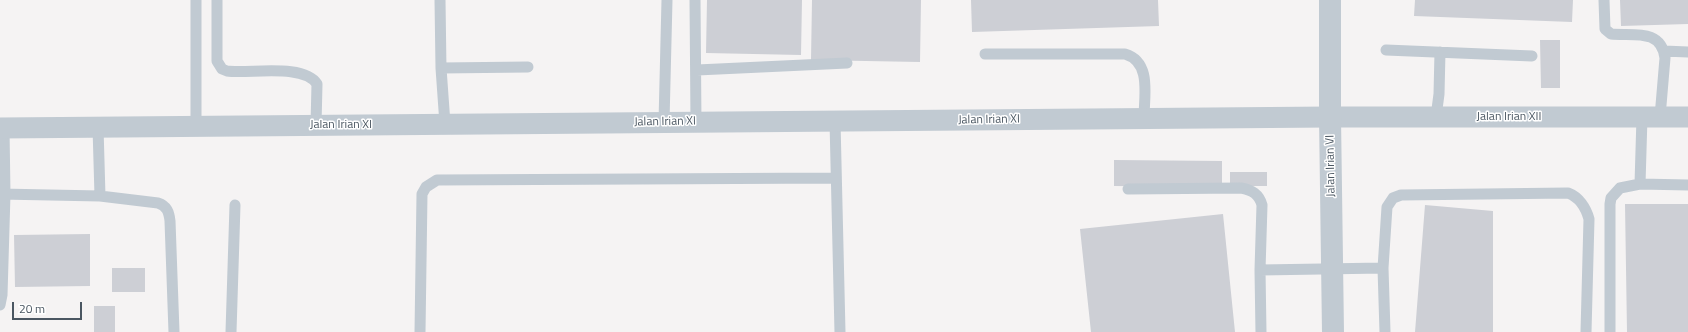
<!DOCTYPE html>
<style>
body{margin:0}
#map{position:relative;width:1688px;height:332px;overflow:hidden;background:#f5f3f3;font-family:"Titillium Web",sans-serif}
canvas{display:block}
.scale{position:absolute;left:12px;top:302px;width:70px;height:18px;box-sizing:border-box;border:2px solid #4a5661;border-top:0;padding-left:5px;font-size:12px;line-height:14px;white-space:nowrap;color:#4a5661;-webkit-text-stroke:3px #fff;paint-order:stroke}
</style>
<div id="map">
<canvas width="1688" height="332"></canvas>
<div class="scale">20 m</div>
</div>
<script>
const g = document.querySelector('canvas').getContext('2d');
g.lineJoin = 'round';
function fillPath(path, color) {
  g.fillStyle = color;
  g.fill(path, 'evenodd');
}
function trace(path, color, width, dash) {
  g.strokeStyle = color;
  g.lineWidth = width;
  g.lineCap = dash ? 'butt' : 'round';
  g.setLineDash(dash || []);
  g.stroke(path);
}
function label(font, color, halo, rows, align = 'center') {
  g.font = font + ' "Titillium Web",sans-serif';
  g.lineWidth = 3;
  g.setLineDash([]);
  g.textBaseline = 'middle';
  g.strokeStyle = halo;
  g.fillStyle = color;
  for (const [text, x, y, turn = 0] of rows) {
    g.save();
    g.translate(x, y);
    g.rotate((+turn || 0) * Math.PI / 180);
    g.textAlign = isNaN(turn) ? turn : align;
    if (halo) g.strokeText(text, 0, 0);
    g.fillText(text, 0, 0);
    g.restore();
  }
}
fillPath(new Path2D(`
 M707,0h95l-1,55 -95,-2z
 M812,0h109l-1,62 -109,-2z
 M971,0h187l1,26 -187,6z
 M1415,0h158l-1,22 -158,-6z
 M1620,0h68v24l-67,2z
 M1540,40h20v48h-19z
 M1114,160l108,1v26l-108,-1z
 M1230,172h37v14h-37z
 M1625,204h63v128h-61z
 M1425,205l68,6v121h-78z
 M1223,214l12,118h-144l-11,-103z
 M90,234v52l-75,1 -1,-52z
 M112,268h33v24h-33z
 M94,306h21v26h-21z`), '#cdcfd5');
trace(new Path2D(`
 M217,0v61l5,8 5,2c22,3 77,-8 90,13l-1,41
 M440,0l1,68 4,56
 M695,0l1,122
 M1604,0l1,29 6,5c22,2 50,-6 54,24l-5,59
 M1386,50l146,6
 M1664,51l24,1
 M985,54h140c27,8 19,42 19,64
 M441,68l87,-1
 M697,70l150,-7
 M1436,117l3,-23 1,-42
 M1642,117l-2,67 48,1
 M835,121l5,211
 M664,122l3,-122
 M196,126v-126
 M98,127l2,69 58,7c9,3 11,9 12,18l4,111
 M1128,189l113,-1c11,2 18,6 21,17l-2,65 123,-2 4,-61 6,-9 8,-3 167,-2c11,4 18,15 21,26l-3,113
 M0,194l100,2
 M1383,268l2,64
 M1260,270l1,62
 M0,305l2,-10 3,-101 -1,-66
 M231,332l4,-127
 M420,332l2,-138 4,-7 11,-7 398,-2
 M1610,332v-128l1,-6 9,-10 20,-4`), '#c1cad2', 11);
trace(new Path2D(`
 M0,128l1330,-11h358`), '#c1cad2', 21);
trace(new Path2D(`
 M1330,0v117l3,215`), '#c1cad2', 22);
label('12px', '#4a5661', '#fff', [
 ["Jalan Irian XII",1509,117],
 ["Jalan Irian XI",989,120,-1],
 ["Jalan Irian XI",665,122,-1],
 ["Jalan Irian XI",341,125],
 ["Jalan Irian VI",1331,166,-91]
]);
</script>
